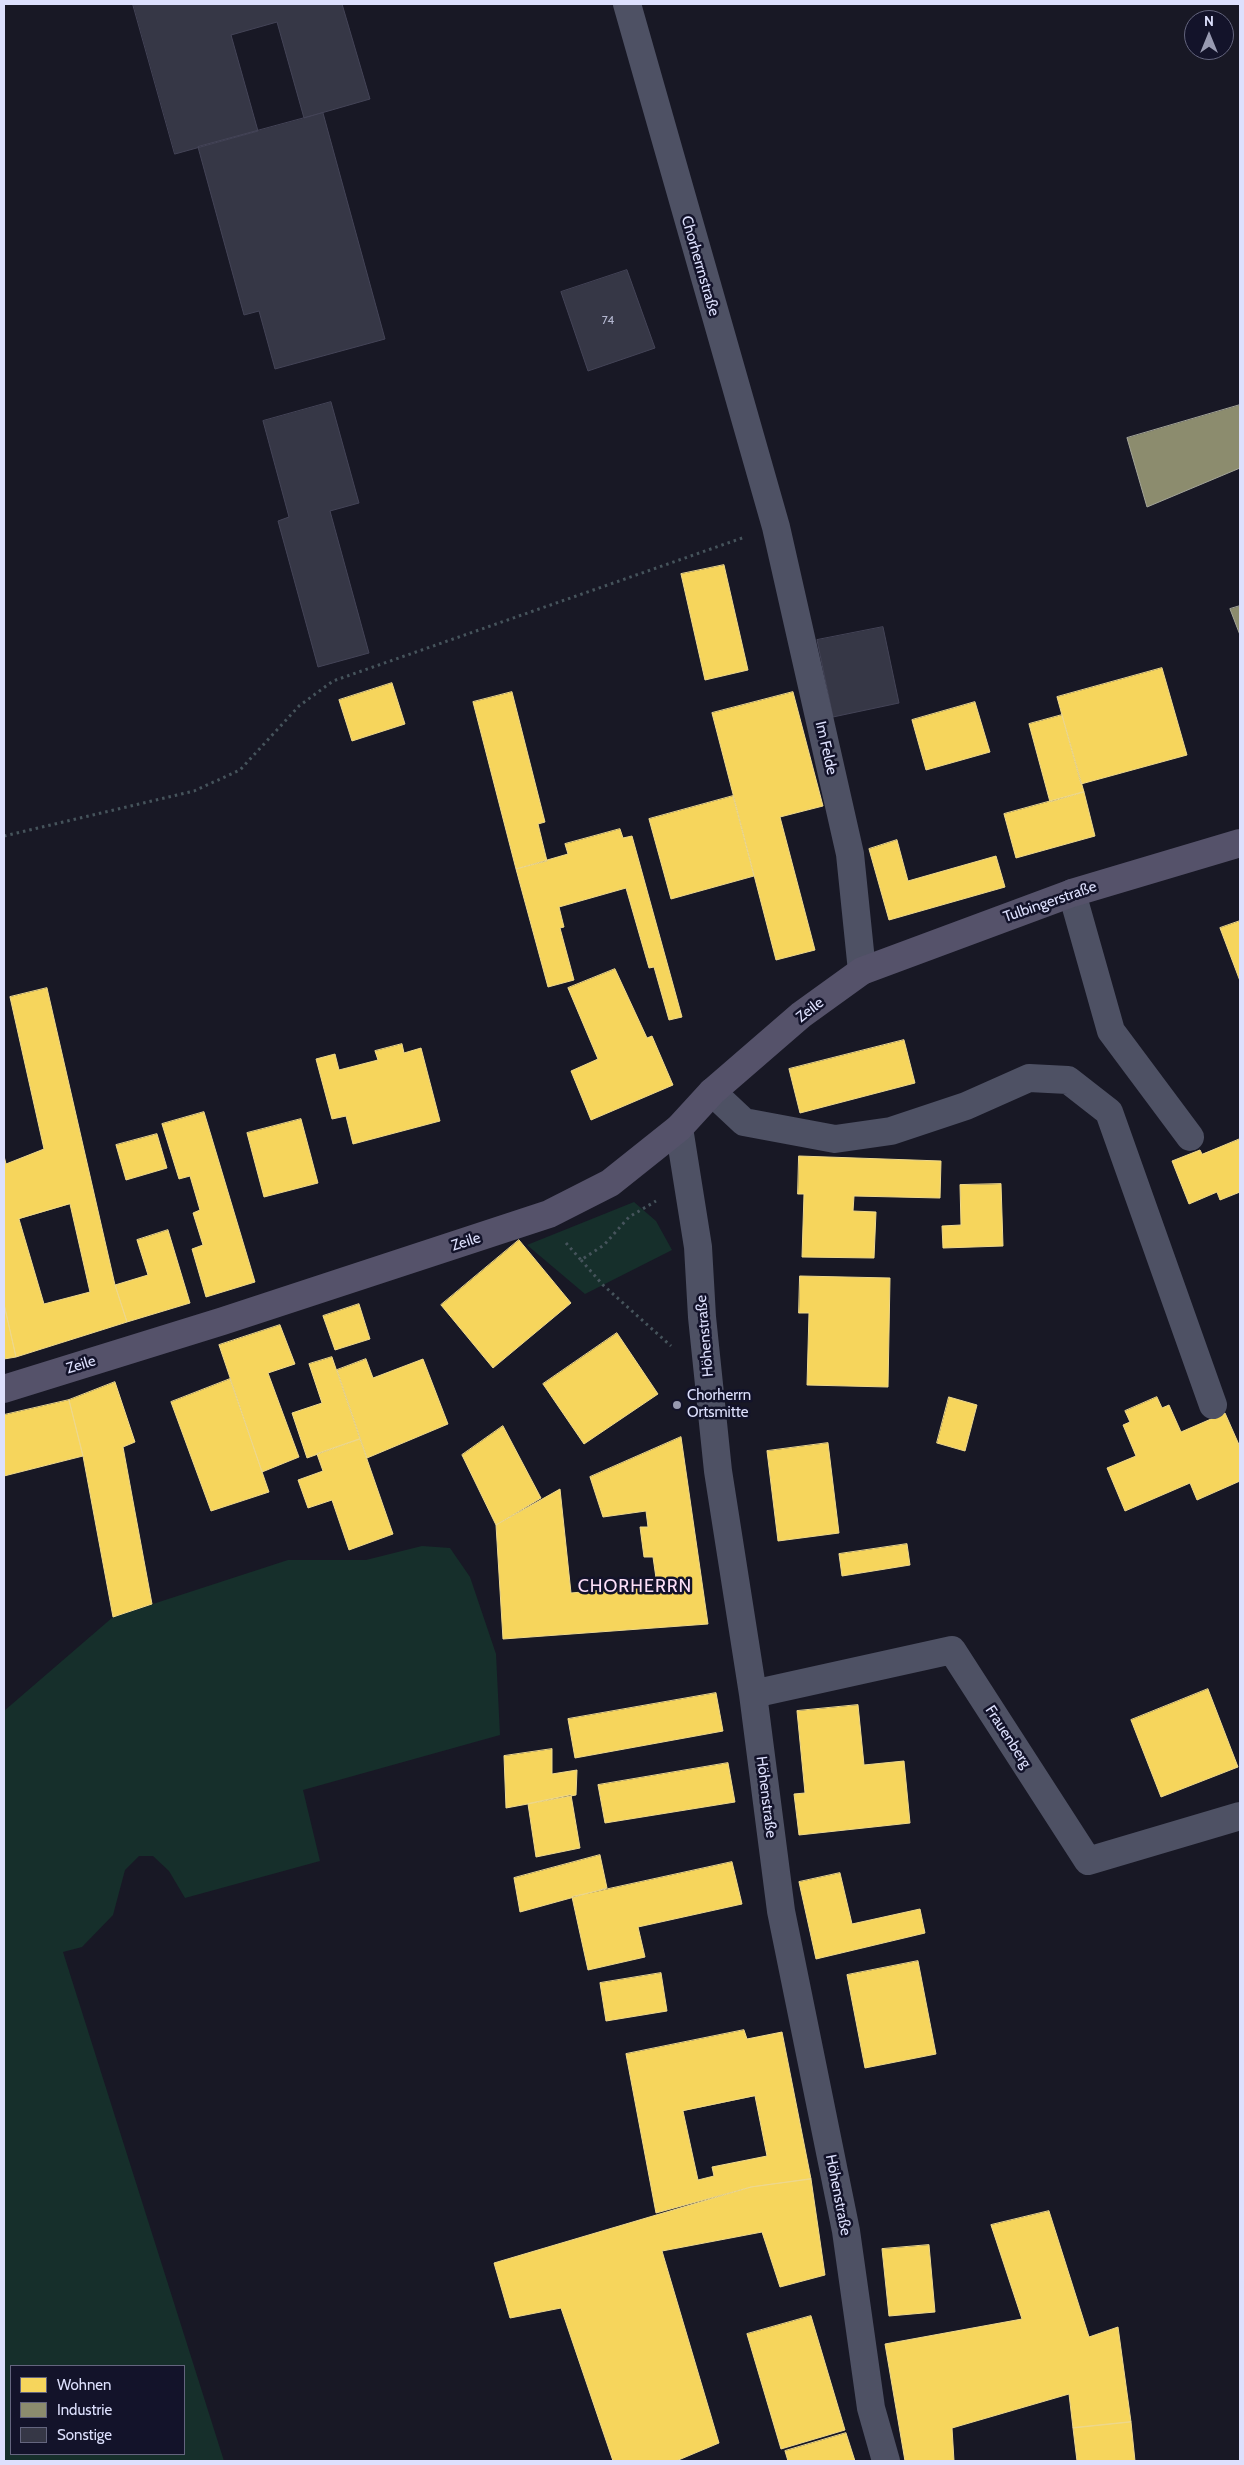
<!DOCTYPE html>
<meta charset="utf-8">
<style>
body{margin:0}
#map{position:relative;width:1244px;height:2465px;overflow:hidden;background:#181825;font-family:Cabin,sans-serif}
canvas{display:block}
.frame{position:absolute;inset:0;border:5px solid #dde0fd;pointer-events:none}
.legend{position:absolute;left:10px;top:2365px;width:175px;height:90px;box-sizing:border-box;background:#13132a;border:1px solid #64657e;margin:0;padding:6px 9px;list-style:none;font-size:15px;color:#dde0fd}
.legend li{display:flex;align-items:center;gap:10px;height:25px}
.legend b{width:25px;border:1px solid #64657e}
.north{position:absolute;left:1184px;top:10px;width:50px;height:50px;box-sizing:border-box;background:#13132a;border:1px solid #64657e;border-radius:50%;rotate:0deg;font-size:14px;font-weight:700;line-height:20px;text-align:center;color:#dde0fd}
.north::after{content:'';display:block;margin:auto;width:18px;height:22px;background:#989ab1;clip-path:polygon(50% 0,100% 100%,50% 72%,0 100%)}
</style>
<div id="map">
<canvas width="1244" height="2465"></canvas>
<div class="frame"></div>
<ul class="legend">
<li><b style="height:14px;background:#f6d55c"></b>Wohnen</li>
<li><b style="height:14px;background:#8c8c6e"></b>Industrie</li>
<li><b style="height:14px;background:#363746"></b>Sonstige</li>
</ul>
<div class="north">N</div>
</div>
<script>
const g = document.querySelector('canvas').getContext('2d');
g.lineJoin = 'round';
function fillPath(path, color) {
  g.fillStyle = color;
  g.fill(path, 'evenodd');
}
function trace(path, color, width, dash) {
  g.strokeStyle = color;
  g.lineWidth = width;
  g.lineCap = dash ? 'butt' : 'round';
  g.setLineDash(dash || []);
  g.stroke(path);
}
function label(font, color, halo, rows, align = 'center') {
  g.font = font + ' Cabin,sans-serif';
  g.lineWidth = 5;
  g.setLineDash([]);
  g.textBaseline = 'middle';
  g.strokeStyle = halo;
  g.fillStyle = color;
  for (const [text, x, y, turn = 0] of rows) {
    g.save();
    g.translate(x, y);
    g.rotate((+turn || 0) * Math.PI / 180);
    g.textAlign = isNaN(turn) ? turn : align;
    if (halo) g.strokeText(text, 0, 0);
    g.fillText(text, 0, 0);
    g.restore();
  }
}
fillPath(new Path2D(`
 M634,1202l22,19 16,29 -87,44 -58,-49z
 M422,1546l28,2 20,29 26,77 4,81 -197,55 17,71 -135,37 -16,-27 -16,-15h-14l-14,14 -12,45 -31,32 -19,5 161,509h-220v-750l109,-94 175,-57h78zM11,2366h173v88h-173z`), '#162f2b');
const homes = new Path2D(`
 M724,565l24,105 -43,10 -24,-106z
 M1162,668l25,87 -106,29 -24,-87z
 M392,683l13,41 -53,17 -13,-41z
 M512,692l33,130 -7,2 9,37 -31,8 -43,-167z
 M793,692l30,114 -43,11 35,133 -39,10 -64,-247z
 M975,702l15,50 -64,18 -14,-50z
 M1062,715l22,77 -34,10 -21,-78z
 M1084,792l11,44 -79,22 -12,-44z
 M733,796l21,80 -83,23 -22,-80z
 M620,829l3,9 9,-2 50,181 -13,3 -15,-53 -5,1 -23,-80 -67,19 5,20 -4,1 14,52 -26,7 -32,-118 52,-15 -3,-10z
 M897,840l11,41 88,-25 9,31 -116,33 -20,-71z
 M1240,921v60l-20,-53z
 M615,969l32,69 5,-2 21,49 -82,35 -20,-49 27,-12 -30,-71z
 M47,988l68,297 12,37 -111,35 -12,-53v-148l2,8 38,-15 -34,-152zM70,1204l20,88 -46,12 -25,-85z
 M904,1040l11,43 -115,30 -11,-44z
 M402,1044l2,9 17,-5 19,73 -87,23 -7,-28 -14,3 -16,-60 19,-5 4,16 39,-10 -3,-9z
 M204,1112l51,170 -49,15 -14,-48 11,-4 -10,-32 7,-3 -10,-34 -11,3 -17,-55z
 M301,1119l17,64 -54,14 -17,-64z
 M157,1134l10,34 -41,12 -10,-35z
 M1240,1139v53l-20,8 -3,-8 -28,12 -17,-43 28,-11 2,4z
 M799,1156l142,5 -1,37 -86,-2 -1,15 23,1 -2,46 -72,-1 2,-63h-6z
 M1001,1184l2,62 -60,2 -1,-22 19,-1 -1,-40z
 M168,1230l22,73 -63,19 -12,-37 33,-10 -11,-35z
 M519,1240l52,63 -78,65 -52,-63z
 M800,1276l90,2 -2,109 -81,-2 2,-72h-10z
 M4,1304l12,53 -12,2z
 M359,1304l11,35 -35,11 -12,-34z
 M280,1325l15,39 -27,9 31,84 -37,15 -43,-127z
 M617,1333l41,61 -74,50 -41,-60z
 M332,1357l28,82 -53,19 -15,-45 30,-10 -13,-39z
 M366,1359l7,19 50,-19 25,65 -81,34 -30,-88z
 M230,1379l39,113 -58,19 -40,-109z
 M115,1382l20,60 -12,5 29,157 -39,13 -30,-161 -14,-56z
 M949,1397l28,8 -12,46 -28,-8z
 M1157,1397l5,11 7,-3 12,27 44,-19 15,34v34l-43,19 -7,-17 -65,28 -18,-43 29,-12 -13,-31 7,-3 -5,-11z
 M69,1400l14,56 -79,20v-61z
 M503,1426l38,72 -45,27 -34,-70z
 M681,1437l27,187 -205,15 -7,-114 64,-36 11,104 86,-8 -4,-28h-9l-4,-30h8l-2,-16 -43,6 -13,-40z
 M360,1439l33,95 -44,16 -17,-50 -24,8 -10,-28 25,-9 -6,-17z
 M828,1443l11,90 -61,8 -11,-90z
 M907,1544l3,21 -68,11 -3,-22z
 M1208,1689l30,78 -77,30 -30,-77z
 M716,1693l7,38 -148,27 -7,-39z
 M858,1705l6,60 40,-4 6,62 -111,12 -5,-41 11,-1 -8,-82z
 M552,1749v25l25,-4 -1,25 -70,13 -2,-52z
 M728,1763l7,39 -130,21 -7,-38z
 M571,1795l9,53 -44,9 -8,-53z
 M600,1855l7,33 -87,24 -6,-34z
 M732,1862l10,42 -104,23 7,30 -57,13 -16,-73z
 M840,1873l12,51 68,-15 5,24 -109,26 -17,-77z
 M918,1961l18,93 -71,14 -18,-93z
 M661,1973l6,38 -61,10 -6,-38z
 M744,2030l3,9 35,-7 29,147 -60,8 -95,26 -30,-159zM755,2096l12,60 -55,11 2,9 -16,4 -15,-69z
 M811,2179l14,96 -45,12 -18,-55 -100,19 57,192 -43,18h-63l-52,-153 -51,10 -16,-55 257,-76z
 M1049,2211l40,126 29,-10 13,95 -58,6 -4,-34 -117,34 2,33h-49l-20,-117 137,-25 -31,-94z
 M929,2245l6,67 -46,4 -7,-67z
 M811,2316l34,114 -64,19 -34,-115z
 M1131,2422l4,39h-58l-4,-33z
 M846,2433l9,28h-67l-3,-10z`);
fillPath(homes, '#f6d55c');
trace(homes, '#eed88c', 1);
const industry = new Path2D(`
 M1240,405v63l-93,39 -20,-69z
 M1240,606v29l-10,-26z`);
fillPath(industry, '#8c8c6e');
trace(industry, '#a4a599', 1);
const building = new Path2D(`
 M133,4h209l28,95 -66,19 -27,-96 -46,13 27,96 -83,23z
 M323,113l62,226 -110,30 -16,-58 -15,4 -46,-168z
 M627,270l28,78 -67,23 -27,-79z
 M331,402l28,101 -29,8 39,142 -51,14 -40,-146 11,-4 -26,-96z
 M883,627l16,76 -66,14 -16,-77z`);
fillPath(building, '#363746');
trace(building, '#444457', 1);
trace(new Path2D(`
 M4,836l190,-45 46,-21 59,-64 34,-25 412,-144
 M566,1243l15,17 23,-15 25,-28 27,-16
 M581,1260l22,25 68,61`), '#46545c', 3, [2.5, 4]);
trace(new Path2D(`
 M627,4l149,523 74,327 12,117
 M1072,893l39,138 79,106
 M712,1092l32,30 91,17 56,-8 75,-25 63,-28 39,2 41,32 104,293
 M679,1128l19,119 4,70 16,154 35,223 28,217 65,320 25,177 15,53
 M753,1694l199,-44 136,211 152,-45`), '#4e5164', 28);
trace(new Path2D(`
 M4,1389l219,-68 326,-107 61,-31 69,-55 33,-36 89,-77 61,-44 210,-78 168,-50`), '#55526a', 28);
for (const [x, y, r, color] of [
 [677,1405,5,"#989ab1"]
]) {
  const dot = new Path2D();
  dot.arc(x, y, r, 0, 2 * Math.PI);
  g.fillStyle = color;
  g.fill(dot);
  trace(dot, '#13132a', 2);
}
label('12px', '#b3b6cf', null, [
 ["74",608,320]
]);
label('15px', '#dde0fd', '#13132a', [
 ["Chorherrnstraße",700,266,74],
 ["Im Felde",826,748,77],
 ["Tulbingerstraße",1050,902,-19],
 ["Zeile",810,1010,-38],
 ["Zeile",466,1242,-18],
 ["Höhenstraße",705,1336,-95],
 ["Zeile",81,1365,-17],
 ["Frauenberg",1008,1737,57],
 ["Höhenstraße",766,1797,83],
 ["Höhenstraße",838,2195,79]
]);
label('15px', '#dde0fd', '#13132a', [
 ["Chorherrn",687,1396],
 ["Ortsmitte",687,1413]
], 'left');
g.letterSpacing = '1px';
label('18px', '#fddff8', '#13132a', [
 ["CHORHERRN",635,1587]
]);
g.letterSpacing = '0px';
</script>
